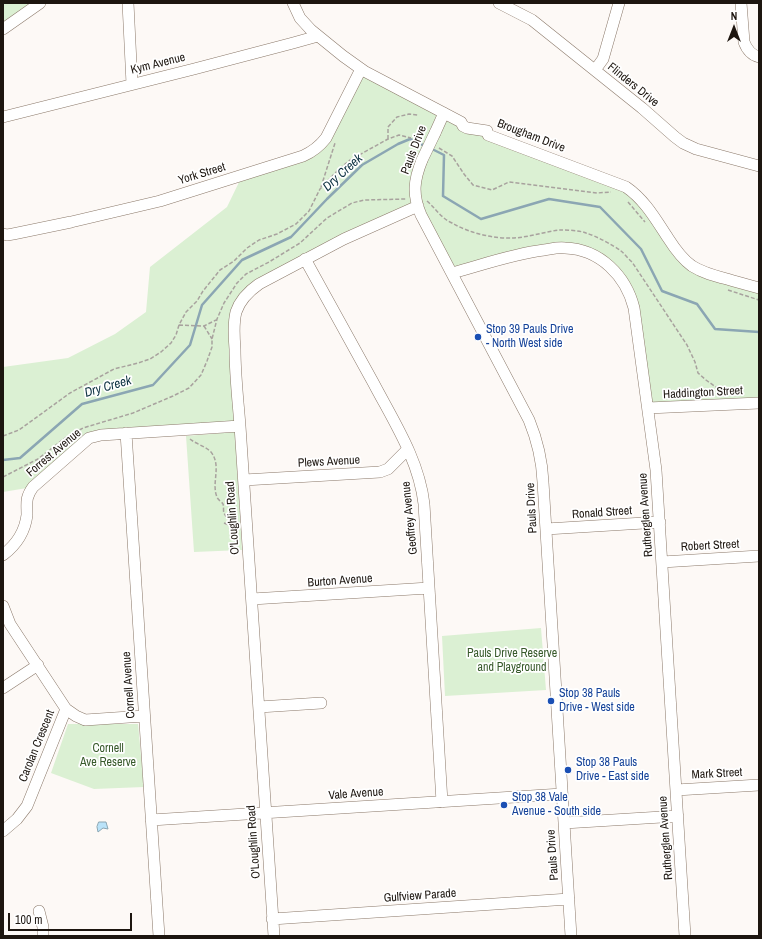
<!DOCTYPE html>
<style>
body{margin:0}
#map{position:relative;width:762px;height:939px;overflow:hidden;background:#fdf9f6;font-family:"Archivo Narrow",sans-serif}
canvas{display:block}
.frame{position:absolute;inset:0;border:4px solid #1d1610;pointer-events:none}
.north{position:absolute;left:714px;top:8px;width:40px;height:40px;-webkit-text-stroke:3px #fff;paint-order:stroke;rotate:0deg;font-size:11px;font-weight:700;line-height:16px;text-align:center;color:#1d1610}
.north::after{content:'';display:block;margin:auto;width:14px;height:18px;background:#1d1610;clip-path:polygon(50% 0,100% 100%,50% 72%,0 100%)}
.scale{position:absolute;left:8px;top:913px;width:124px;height:18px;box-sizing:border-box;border:2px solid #1d1610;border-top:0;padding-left:5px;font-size:12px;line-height:14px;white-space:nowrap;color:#1d1610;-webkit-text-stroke:3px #fff;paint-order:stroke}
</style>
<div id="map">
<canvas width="762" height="939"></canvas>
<div class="frame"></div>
<div class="north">N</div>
<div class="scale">100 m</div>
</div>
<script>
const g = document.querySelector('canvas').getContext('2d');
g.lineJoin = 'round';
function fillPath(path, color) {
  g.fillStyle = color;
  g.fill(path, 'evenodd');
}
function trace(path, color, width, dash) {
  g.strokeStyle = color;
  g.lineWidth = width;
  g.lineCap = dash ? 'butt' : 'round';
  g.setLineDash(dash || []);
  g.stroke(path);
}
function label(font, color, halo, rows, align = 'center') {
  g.font = font + ' "Archivo Narrow",sans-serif';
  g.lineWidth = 3.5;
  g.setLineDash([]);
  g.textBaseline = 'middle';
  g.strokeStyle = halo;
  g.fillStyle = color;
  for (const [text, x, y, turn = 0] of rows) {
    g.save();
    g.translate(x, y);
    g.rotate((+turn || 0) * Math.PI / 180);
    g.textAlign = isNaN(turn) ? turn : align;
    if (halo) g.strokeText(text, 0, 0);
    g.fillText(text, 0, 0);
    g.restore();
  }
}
fillPath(new Path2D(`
 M3,3h37l-37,26z
 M361,69l100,53 161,62 70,82 67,22v115l-111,5 -16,-105 -27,-41 -45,-14 -108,25 -35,-69 -162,82 -20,33 5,107 -143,9 -64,52 -30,5v-125l65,-9 47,-24 31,-22 4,-45 77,-60 15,-31 82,-34z
 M235,432l7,118 -48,2 -8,-116z
 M541,628l5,62 -101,6 -3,-60z
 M68,724h70l6,63 -50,2 -43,-16z`), '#dbf0d3');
const water = new Path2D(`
 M99,822h7l2,7 -5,-1 -5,4 -1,-5z`);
fillPath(water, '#bae3f9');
trace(water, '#8ba6b3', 1);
trace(new Path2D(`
 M430,148l14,7 -1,41 38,23 68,-20 51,8 41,42 21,42 35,13 18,25 44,3
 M3,460l17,-2 62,-54 71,-19 37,-40 12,-40 40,-45 49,-23 36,-38 35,-34 36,-21 12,-5 15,7`), '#8ba6b3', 2.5);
const minor = new Path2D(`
 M128,3l4,81
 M293,3l7,15 11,12 32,26 21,15 97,51 2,4 4,2 20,3 1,4 138,52c19,13 30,33 42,51 7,11 14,21 24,28 11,7 23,10 35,13 10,3 21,6 32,9
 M499,3l33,17 110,88 33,29 8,6 13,6 63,17
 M741,3l3,39c3,8 7,13 15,15
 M3,29l37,-26
 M595,70l8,-11 16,-56
 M3,117l191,-48 99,-26 25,-7
 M435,133l9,-20
 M422,160c-8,20 -10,34 -1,55l108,205c9,22 13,39 14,62l28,454
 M3,234l4,1 6,-1 58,-12 89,-21 143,-45c9,-4 16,-9 23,-18l35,-69
 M305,259c23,42 46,83 69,125 20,38 45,76 50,120l18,298
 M452,273c30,-8 60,-19 92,-23 7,-1 14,-3 21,-2 35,1 61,28 69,60l22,162 29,466
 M648,408l111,-5
 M126,433l33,503
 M244,480l136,-8 8,-3 20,-20
 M546,529l114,-7
 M3,555c13,-10 22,-23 24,-40 0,-12 -2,-17 6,-28l56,-49 12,-3 139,-9
 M662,562l97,-6
 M252,599l177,-11
 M3,606l7,18 56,85 -39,97 -10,13 -14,12
 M3,688l35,-23
 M259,707l62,-4
 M66,709l10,7 9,4 59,-4
 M676,790l83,-5
 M151,820l411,-26
 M564,823l114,-7
 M39,911l4,16v9
 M272,919l297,-20
 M274,936l-34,-510c-2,-26 -5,-51 -5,-77 -1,-12 -2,-25 1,-37 4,-12 13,-21 23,-28l85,-45 74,-33`);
trace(minor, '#8b796a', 12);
trace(new Path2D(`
 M388,139v-12l9,-10 12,-3 9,1
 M439,148l13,8 12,18 9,11 19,5 17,-8 88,11 14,-1
 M321,187l14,-44
 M427,201c9,8 14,17 25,22 17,10 42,16 62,15 15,-1 30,-6 45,-8 8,0 19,0 27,3 10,3 27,12 35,18 4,3 7,8 11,11l55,83 8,17 3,11 8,7 14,10 10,5
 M628,202l17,20
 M728,290l31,10
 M179,325l25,1 12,-6
 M204,326l8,13
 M3,436l16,-6 51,-37 44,-24 24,-6 12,-4 11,-7 10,-9 5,-8 3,-10 7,-13 11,-11 6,-10 17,-21 14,-9 13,-13 12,-8 18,-6 19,-10 13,-13 11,-22 18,-19 12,-10 38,-21 11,-4 12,3
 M190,439c6,5 15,7 21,13 11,14 0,31 6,45 1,3 5,5 6,7 1,3 0,7 1,9 3,6 9,9 13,13
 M3,477l35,-18 27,-21 18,-10 50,-15 40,-17 16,-8 12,-13 6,-14 5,-14v-8l5,-20 7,-16 13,-20 9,-9 23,-12 31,-19 27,-25 25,-15 12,-3 42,-1
 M224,523l13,5`), '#a8a29e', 1.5, [4, 2]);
trace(minor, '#fff', 11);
const minorBridge = new Path2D(`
 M422,160l13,-27`);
trace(minorBridge, '#8b796a', 12, []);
trace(minorBridge, '#fff', 11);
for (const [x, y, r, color] of [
 [478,337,4,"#1a4fb4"],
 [551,701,4,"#1a4fb4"],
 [568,770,4,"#1a4fb4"],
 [504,805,4,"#1a4fb4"]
]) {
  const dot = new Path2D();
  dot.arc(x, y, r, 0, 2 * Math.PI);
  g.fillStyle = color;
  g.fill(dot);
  trace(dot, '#fff', 1.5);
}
label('12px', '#1d1610', '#fff', [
 ["Kym Avenue",158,64,-14],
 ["Flinders Drive",633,85,39],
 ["Brougham Drive",531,136,21],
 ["Pauls Drive",414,150,-69],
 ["York Street",202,174,-17],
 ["Haddington Street",703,393,-3],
 ["Forrest Avenue",54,453,-40],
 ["Plews Avenue",329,462,-3],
 ["Pauls Drive",532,508,-93],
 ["Ronald Street",602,513,-4],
 ["Rutherglen Avenue",646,515,-94],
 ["O'Loughlin Road",233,518,-94],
 ["Geoffrey Avenue",410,518,-96],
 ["Robert Street",710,546,-3],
 ["Burton Avenue",340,581,-4],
 ["Cornell Avenue",129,685,-94],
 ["Carolan Crescent",37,746,-68],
 ["Mark Street",717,774,-3],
 ["Vale Avenue",356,794,-4],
 ["Rutherglen Avenue",666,838,-94],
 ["O'Loughlin Road",254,842,-94],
 ["Pauls Drive",553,855,-94],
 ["Gulfview Parade",420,896,-4]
]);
label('12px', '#164399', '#fff', [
 ["Stop 39 Pauls Drive",486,330],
 ["- North West side",486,344],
 ["Stop 38 Pauls",559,694],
 ["Drive - West side",559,708],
 ["Stop 38 Pauls",576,763],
 ["Drive - East side",576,777],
 ["Stop 38 Vale",512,798],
 ["Avenue - South side",512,812]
], 'left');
label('12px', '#37592a', '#fff', [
 ["Pauls Drive Reserve",512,654],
 ["and Playground",512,668],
 ["Cornell",108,749],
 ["Ave Reserve",108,763]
]);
label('italic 13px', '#0f3343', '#fff', [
 ["Dry Creek",343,173,-42],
 ["Dry Creek",108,387,-16]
]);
</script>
